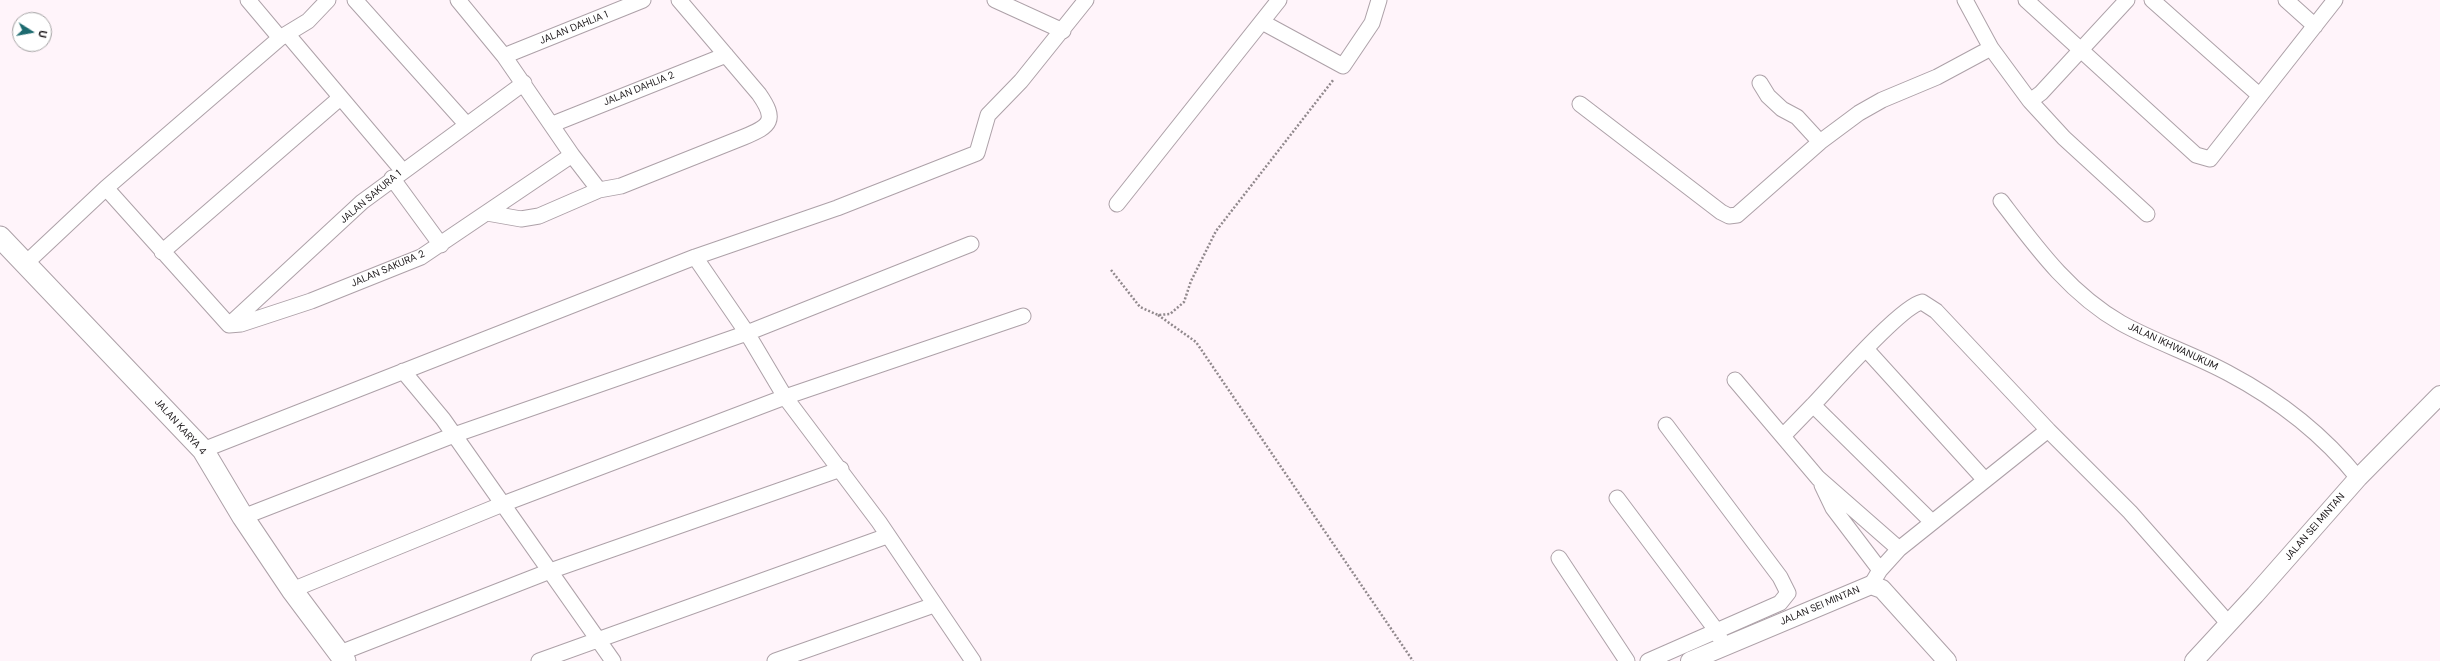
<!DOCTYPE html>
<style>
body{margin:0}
#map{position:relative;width:2440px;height:661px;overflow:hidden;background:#fff4fa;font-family:"DM Sans",sans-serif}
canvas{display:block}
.north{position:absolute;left:12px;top:12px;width:40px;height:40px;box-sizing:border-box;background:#fff;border:1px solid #a4a2a3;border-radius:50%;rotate:101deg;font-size:11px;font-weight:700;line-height:16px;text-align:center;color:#1b1719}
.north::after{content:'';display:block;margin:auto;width:14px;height:18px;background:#1d6a6f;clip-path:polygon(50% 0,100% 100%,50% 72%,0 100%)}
</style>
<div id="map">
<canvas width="2440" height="661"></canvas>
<div class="north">U</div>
</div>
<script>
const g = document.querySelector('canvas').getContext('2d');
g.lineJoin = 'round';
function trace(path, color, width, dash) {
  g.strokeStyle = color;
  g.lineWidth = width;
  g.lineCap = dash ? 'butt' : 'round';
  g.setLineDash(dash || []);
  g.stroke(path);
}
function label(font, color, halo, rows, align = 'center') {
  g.font = font + ' "DM Sans",sans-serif';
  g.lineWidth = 3;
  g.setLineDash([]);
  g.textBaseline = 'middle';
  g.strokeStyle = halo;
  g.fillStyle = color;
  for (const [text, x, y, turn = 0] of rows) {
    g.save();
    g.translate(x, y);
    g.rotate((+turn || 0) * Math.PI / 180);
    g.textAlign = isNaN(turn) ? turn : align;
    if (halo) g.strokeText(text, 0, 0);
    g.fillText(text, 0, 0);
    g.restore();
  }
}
const minor = new Path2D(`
 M355,0l112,125
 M458,0l46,56 68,99 27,35 22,-4 123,-49c27,-11 33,-17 15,-43l-80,-94
 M995,0l68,31
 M1965,0l26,48 39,53 11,-8 86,-93
 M2026,0l170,155 14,4 125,-159
 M2152,0l107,95
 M2286,0l29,26
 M1262,22l81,44 29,-43 7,-23
 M288,35l114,135
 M280,38l28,-17 20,-21
 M504,56l139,-56
 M1760,83l8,13 14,13 15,8 23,25
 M2030,101l34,37 83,76
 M1580,104l141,108 8,4 8,-1 83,-73 39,-29 23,-13 55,-23 54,-29
 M553,124l173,-69
 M392,178l49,67
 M106,188l123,137
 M2001,201c35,46 68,92 120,122 34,19 72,31 107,50 51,27 94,60 130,105
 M1117,204l162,-204
 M487,213l34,6 18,-3 60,-26
 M162,252l178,-154
 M695,257l52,76 38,64 94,125 94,139
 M24,265l82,-77 174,-150 -32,-38
 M229,325l12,-1 70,-23 110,-44 151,-102
 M229,325l133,-123 162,-119
 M1866,349l119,131
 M403,371l40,48 170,242
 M1735,380l83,98 81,71
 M2048,430l82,82 99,112
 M1783,436l30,-31
 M203,450l492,-193 142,-49 140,-55 11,-38 33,-34 65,-81
 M1822,485l11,23 47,62
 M1617,498l99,132 4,8
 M243,517l211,-82 293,-102 224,-89
 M1559,558l68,103
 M1871,585l9,-15 19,-21 149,-119 -112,-119 -14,-9c-21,4 -90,83 -109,103l119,117
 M292,590l211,-86 282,-107 238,-81
 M340,653l210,-82 291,-102
 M539,661l348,-125
 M775,661l159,-56
 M1648,661l132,-58 8,-10 -8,-16 -114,-152`);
const tertiary = new Path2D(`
 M1690,661l181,-76 11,4 65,72
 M2194,661l61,-66 103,-117 82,-83`);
const secondary = new Path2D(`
 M0,237l203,213 40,67 49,73 53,71`);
trace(minor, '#ada1a8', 17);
trace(tertiary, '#ada1a8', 20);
trace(secondary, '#ada1a8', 23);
trace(new Path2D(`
 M1111,270l29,37 18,8 12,-1 14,-12 7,-21 25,-50 118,-152
 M1158,315l38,27 217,319`), '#91898d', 2.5, [2, 2]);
trace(minor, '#fff', 15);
trace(tertiary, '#fff', 18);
trace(secondary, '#fff', 21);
label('10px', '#1b1719', '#fff', [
 ["JALAN DAHLIA 1",574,28,-22],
 ["JALAN DAHLIA 2",639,89,-22],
 ["JALAN SAKURA 1",371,197,-40],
 ["JALAN SAKURA 2",388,269,-23],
 ["JALAN IKHWANUKUM",2173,347,25],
 ["JALAN KARYA 4",180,427,48],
 ["JALAN SEI MINTAN",2315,527,-49],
 ["JALAN SEI MINTAN",1820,606,-23]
]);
</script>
